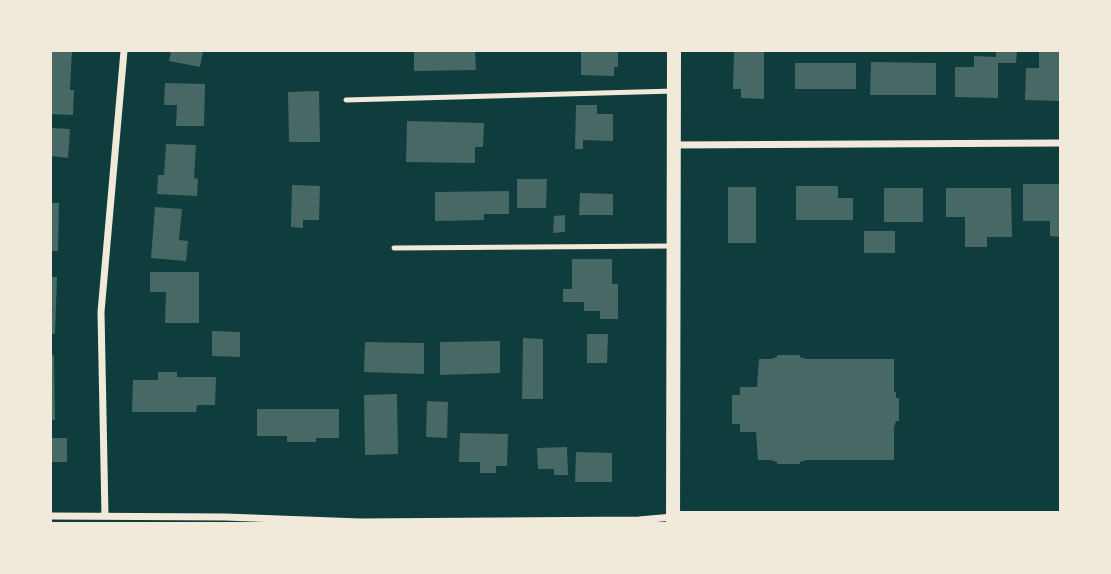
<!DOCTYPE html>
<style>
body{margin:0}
#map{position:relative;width:1111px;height:574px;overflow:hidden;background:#0f3d3e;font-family:"Archivo Narrow",sans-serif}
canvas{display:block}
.frame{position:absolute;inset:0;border:52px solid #f1e9da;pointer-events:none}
</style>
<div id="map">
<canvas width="1111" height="574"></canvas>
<div class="frame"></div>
</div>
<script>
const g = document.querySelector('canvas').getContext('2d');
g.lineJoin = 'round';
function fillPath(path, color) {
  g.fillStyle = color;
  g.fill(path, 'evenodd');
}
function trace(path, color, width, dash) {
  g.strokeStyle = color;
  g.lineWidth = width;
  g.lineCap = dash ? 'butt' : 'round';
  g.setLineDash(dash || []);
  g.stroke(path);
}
fillPath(new Path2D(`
 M51,51h21l-2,39h4l-1,25 -22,-1z
 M171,51h32l-3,16 -31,-6z
 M414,51h61l1,19 -62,1z
 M581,51h37v16h-4v9l-33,-1z
 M734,51h30v48l-23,-1v-9h-8z
 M996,51h21l-1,12h-18v35l-43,-1v-30h19v-11l22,1z
 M1039,51h21v50l-35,-1 1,-32h13z
 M871,62l65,1v32h-66z
 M795,63h61v26h-61z
 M165,83l40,1 -1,42h-28l1,-21h-13z
 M319,91l1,51h-31l-1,-50z
 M576,105h21v9h16v27l-30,-1v9h-8z
 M407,121l77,2 -1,24h-8v16l-69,-1z
 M51,128l19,1 -2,29 -17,-2z
 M166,144l30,1 -2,33 4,1 -1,17 -40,-2 1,-19h6z
 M517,179h30l-1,29h-29z
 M1023,184h37v53l-10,-1v-15h-27z
 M292,185l28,1 -1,34h-16v8l-12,-1z
 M796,186h42v12h15v22h-57z
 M728,187h28v56h-28z
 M884,188h39v34h-39z
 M946,188h65l1,49h-25v10h-22v-30h-19z
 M509,191v23h-25v6l-49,1v-29z
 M580,193l33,1v21h-34z
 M51,203h8l-1,48h-7z
 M155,207l27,2 -3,31 9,1 -2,20 -35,-3z
 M565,215v17l-12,1 1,-17z
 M864,231h31v22h-31z
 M572,259h40v25h6v35h-18v-8h-16v-9h-21v-13h9z
 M150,272h49v51h-34l1,-31h-16z
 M51,277h6l-2,57h-4z
 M212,331l28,1v25l-28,-1z
 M587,334h21l-1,29h-20z
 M523,338l20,1v60h-21z
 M500,341v32l-60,2v-33z
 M365,342l59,1v31l-60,-2z
 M54,355l1,65h-4v-64z
 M777,355h23v2l6,2h88v33h2v6h3v23h-3l-2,6v33h-88l-6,2v2h-23v-2l-6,-2h-13l-2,-28h-16v-8h-8v-29h8v-8h17l2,-28h12l6,-2z
 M158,372h19v5h39l-1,28h-18l-1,7h-64l1,-32h25z
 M397,394l1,60 -33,1 -1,-60z
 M427,401l21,1 -1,36 -21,-1z
 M257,409h82v29h-23v4h-29v-6h-30z
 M460,433l48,1 -1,32h-11v7h-16v-11h-21z
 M51,438h16v24h-16z
 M567,447l1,28h-14v-6h-16l-1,-21z
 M576,452l36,1v29h-37z`), '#486865');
trace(new Path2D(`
 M346,100l328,-9
 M394,248l277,-2`), '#f1e9da', 5);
trace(new Path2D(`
 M673,145l387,-2
 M51,516l174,1 135,5 279,-2 34,-3
 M105,516l-4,-204 23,-261`), '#f1e9da', 7);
trace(new Path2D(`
 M673,517h387`), '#f1e9da', 12);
trace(new Path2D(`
 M673,523l1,-472`), '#f1e9da', 14);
</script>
